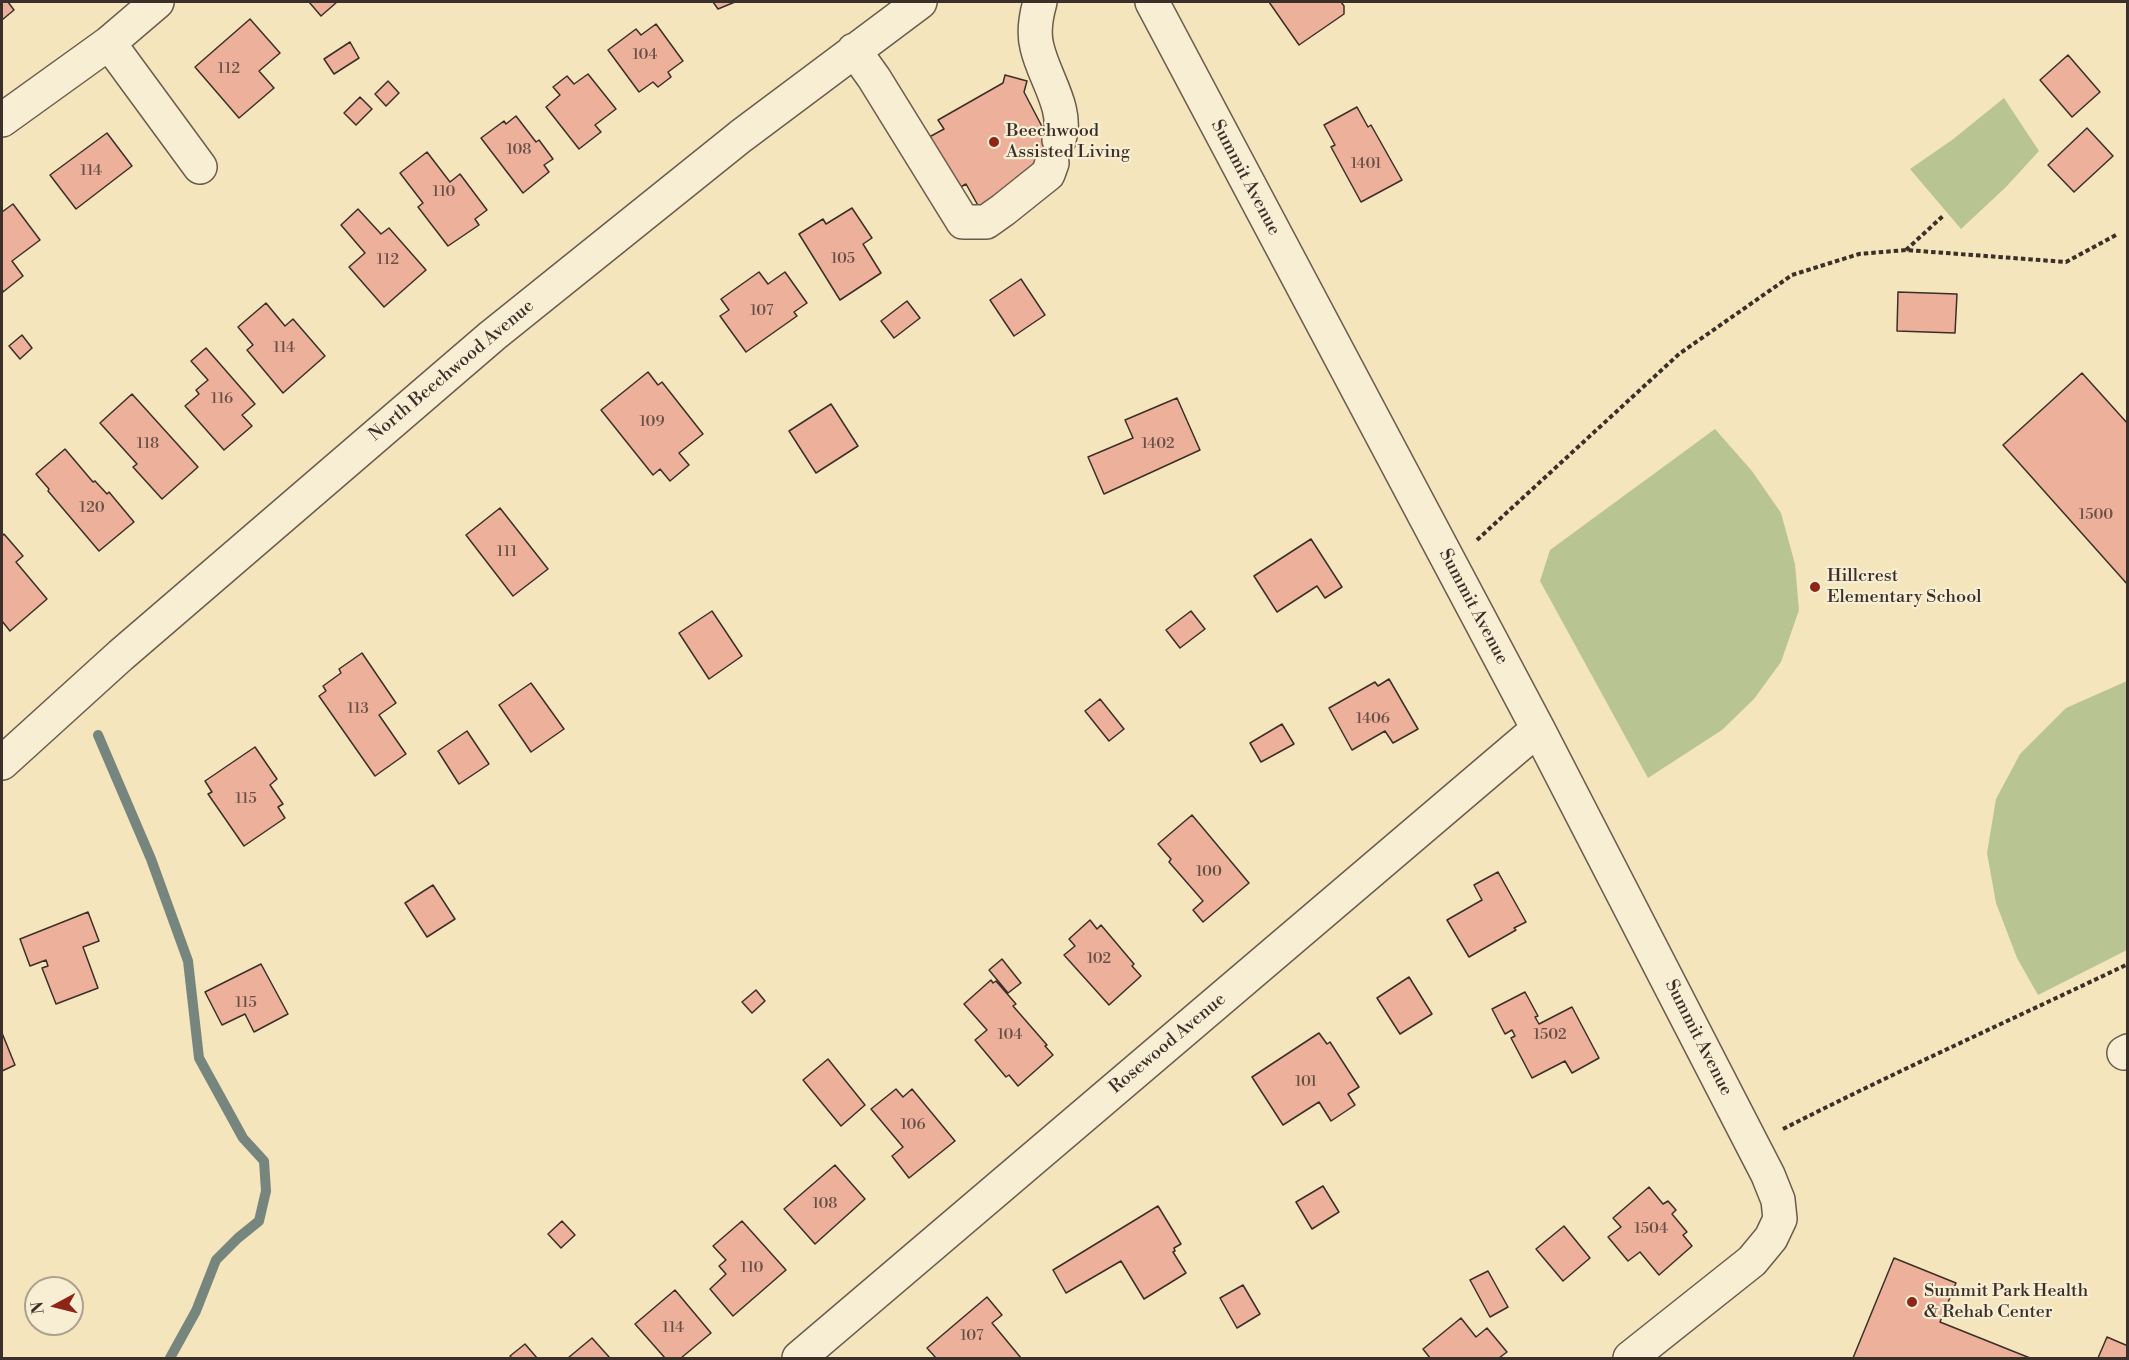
<!DOCTYPE html>
<style>
body{margin:0}
#map{position:relative;width:2129px;height:1360px;overflow:hidden;background:#f5e5bc;font-family:"Libre Bodoni",serif}
canvas{display:block}
.frame{position:absolute;inset:0;border:3px solid #3b2f29;pointer-events:none}
.north{position:absolute;left:24px;top:1276px;width:60px;height:60px;box-sizing:border-box;background:#f8eed3;border:2px solid #aca28f;border-radius:50%;rotate:263deg;font-size:16px;font-weight:700;line-height:24px;text-align:center;color:#3b2f29}
.north::after{content:'';display:block;margin:auto;width:21px;height:27px;background:#8f2418;clip-path:polygon(50% 0,100% 100%,50% 72%,0 100%)}
</style>
<div id="map">
<canvas width="2129" height="1360"></canvas>
<div class="frame"></div>
<div class="north">N</div>
</div>
<script>
const g = document.querySelector('canvas').getContext('2d');
g.lineJoin = 'round';
function fillPath(path, color) {
  g.fillStyle = color;
  g.fill(path, 'evenodd');
}
function trace(path, color, width, dash) {
  g.strokeStyle = color;
  g.lineWidth = width;
  g.lineCap = dash ? 'butt' : 'round';
  g.setLineDash(dash || []);
  g.stroke(path);
}
function label(font, color, halo, rows, align = 'center') {
  g.font = font + ' "Libre Bodoni",serif';
  g.lineWidth = 4.5;
  g.setLineDash([]);
  g.textBaseline = 'middle';
  g.strokeStyle = halo;
  g.fillStyle = color;
  for (const [text, x, y, turn = 0] of rows) {
    g.save();
    g.translate(x, y);
    g.rotate((+turn || 0) * Math.PI / 180);
    g.textAlign = isNaN(turn) ? turn : align;
    if (halo) g.strokeText(text, 0, 0);
    g.fillText(text, 0, 0);
    g.restore();
  }
}
fillPath(new Path2D(`
 M2004,98l35,53 -33,36 -45,42 -51,-60 42,-29z
 M1715,429l37,42 29,42 14,51 4,46 -18,52 -27,37 -32,31 -74,48 -108,-197 10,-31z
 M2127,681v269l-89,45 -21,-37 -21,-55 -9,-50 9,-54 24,-45 46,-46z`), '#b8c593');
trace(new Path2D(`
 M98,735l53,124 37,102 11,97 44,80 21,23 2,30 -7,30 -21,17 -22,22 -20,51 -26,47`), '#76857d', 10);
const building = new Path2D(`
 M2,2h6l6,8 -12,10z
 M309,2h28l-16,14z
 M713,2h22l-17,7z
 M1269,2h72l3,4v8l-45,31z
 M250,19l30,34 -21,18 15,17 -35,30 -44,-51z
 M656,24l27,37 -15,11 3,5 -13,10 -5,-5 -14,10 -31,-42 28,-21 5,6z
 M350,42l9,16 -25,16 -10,-15z
 M2068,55l32,37 -28,25 -32,-37z
 M588,74l28,35 -21,16 6,7 -22,17 -33,-42 14,-12 -7,-8 14,-11 7,8z
 M1005,75l22,6 -3,11 24,46 21,5 -5,23 -84,43 -14,-25 -16,9 -30,-51 24,-13 -6,-9 65,-37z
 M388,81l11,12 -13,13 -11,-12z
 M360,97l12,12 -16,16 -12,-12z
 M1357,107l11,20 3,-2 31,55 -41,22 -30,-55 4,-2 -11,-20z
 M516,116l20,26 3,-2 14,19 -9,6 5,7 -26,21 -42,-55 23,-17 2,3z
 M2087,128l26,28 -39,36 -26,-27z
 M107,133l25,33 -56,43 -26,-34z
 M427,152l23,30 10,-8 27,36 -12,9 4,6 -31,21 -30,-39 5,-4 -23,-30z
 M13,204l27,36 -28,21 11,15 -20,16 -1,-3v-77z
 M852,208l20,30 -9,6 18,29 -41,27 -41,-66 24,-15 3,5z
 M358,209l23,25 8,-6 37,42 -42,37 -35,-40 16,-14 -24,-28z
 M759,272l9,12 17,-12 22,31 -13,9 3,4 -51,36 -26,-36 9,-6 -8,-11z
 M1021,279l24,36 -31,21 -24,-36z
 M1898,292l59,2 -2,39 -58,-2z
 M907,301l13,17 -26,20 -13,-17z
 M266,303l19,23 8,-7 32,37 -42,37 -36,-43 6,-5 -15,-18z
 M22,335l10,13 -12,11 -11,-13z
 M206,348l49,56 -13,11 10,11 -28,24 -39,-44 14,-12 -3,-4 12,-10 -17,-19z
 M648,372l10,13 4,-3 41,52 -24,19 10,12 -19,16 -10,-12 -7,6 -52,-65z
 M2082,373l46,51v161l-125,-140z
 M132,394l66,73 -36,32 -29,-32 4,-3 -37,-41z
 M1177,398l23,52 -96,44 -16,-37 45,-19 -8,-18z
 M831,404l27,42 -42,27 -27,-42z
 M65,449l28,33 2,-1 12,13 2,-2 25,30 -35,29 -51,-60 1,-2 -13,-15z
 M500,508l48,61 -35,27 -47,-61z
 M4,534l19,22 -7,6 31,37 -37,32 -8,-10v-85z
 M1311,539l31,48 -17,11 -8,-12 -40,26 -23,-36z
 M712,611l30,45 -33,23 -30,-46z
 M1191,611l14,18 -25,19 -14,-18z
 M362,653l34,50 -17,12 27,39 -31,22 -56,-80 7,-5 -3,-5 18,-13 -2,-4z
 M1389,679l29,50 -25,14 -8,-12 -33,19 -23,-42 46,-26 3,4z
 M531,683l33,46 -33,23 -32,-47z
 M1100,699l24,30 -15,12 -24,-30z
 M1282,724l12,20 -33,18 -11,-19z
 M467,731l22,33 -30,20 -21,-33z
 M255,747l22,32 -7,6 13,19 -5,3 7,11 -41,28 -36,-52 4,-2 -7,-11z
 M1192,815l57,68 -46,39 -10,-12 10,-9 -34,-39 2,-3 -13,-15z
 M1498,872l28,50 -12,6 2,2 -47,27 -22,-37 35,-20 -8,-15z
 M433,885l22,34 -28,18 -22,-34z
 M88,912l11,29 -16,6 15,41 -42,16 -14,-36 6,-2 -2,-6 -16,6 -10,-27z
 M1090,920l7,9 4,-4 33,39 -2,2 9,10 -32,29 -45,-50 11,-9 -6,-7z
 M1002,959l19,24 -13,10 -19,-23z
 M261,964l27,50 -34,18 -9,-18 -23,11 -17,-33z
 M1409,977l23,37 -32,20 -23,-36z
 M991,980l2,3 3,-2 20,23 -3,2 34,39 -2,1 8,9 -35,31 -9,-11 -3,2 -31,-37 12,-10 -23,-26z
 M756,990l9,11 -13,12 -10,-11z
 M1525,992l13,24 -3,1 4,7 33,-17 27,51 -27,15 -7,-12 -33,17 -21,-40 4,-2 -3,-6 -7,4 -13,-25z
 M2,1033l13,32 -13,6z
 M1319,1033l8,11 3,-2 29,45 -11,7 7,11 -24,16 -12,-19 -36,23 -31,-48z
 M828,1059l37,46 -24,21 -38,-46z
 M896,1089l7,8 9,-8 43,52 -46,37 -17,-22 11,-9 -32,-38z
 M835,1165l30,34 -50,45 -31,-35z
 M1323,1186l16,26 -27,17 -16,-27z
 M1649,1187l14,17 5,-3 8,9 -4,4 15,18 -4,3 9,11 -33,29 -19,-23 -12,9 -20,-24 13,-10 -8,-9z
 M1158,1206l23,38 -7,4 1,3 -2,1 13,21 -42,26 -23,-38 -55,32 -13,-23z
 M562,1221l13,14 -14,13 -13,-14z
 M742,1221l44,49 -53,46 -23,-27 16,-15 -7,-8 7,-6 -13,-14z
 M1564,1226l26,32 -27,23 -27,-32z
 M1894,1258l62,25 -16,39 90,36h-177z
 M1488,1271l20,36 -18,10 -20,-37z
 M1243,1285l17,29 -23,14 -17,-30z
 M675,1290l36,43 -30,25h-16l-30,-34z
 M987,1297l15,18 -10,8 29,35h-85l-9,-10z
 M1461,1318l15,19 11,-9 20,24 -8,6h-69l-7,-9z
 M2107,1337l21,9v12h-30z
 M592,1338l18,20h-42z
 M525,1344l12,14h-25l-2,-2z`);
fillPath(building, '#ecb09b');
trace(building, '#3b2f29', 1.5);
const minor = new Path2D(`
 M1040,2c-4,14 -7,30 -3,45 7,31 32,62 22,93
 M1152,2l386,727 230,446 10,25 2,19 -9,19 -19,23 -122,97
 M109,43l91,124
 M854,50l20,28 89,144h23l17,-12 45,-36 4,-11
 M2,120l107,-77 48,-41
 M2,763l119,-108 371,-319 249,-200 179,-134
 M2124,1053l4,-2
 M799,1358l739,-629`);
trace(minor, '#6a5c4e', 36);
trace(new Path2D(`
 M1906,250l38,-35
 M1477,540l202,-186 113,-79 67,-21 47,-4 160,12 50,-27
 M1783,1129c114,-58 230,-110 345,-165`), '#3b2f29', 4, [4.5, 3]);
trace(minor, '#f8eed3', 33);
for (const [x, y, r, color] of [
 [994,142,6,"#8f2418"],
 [1815,587,6,"#8f2418"],
 [1912,1302,6,"#8f2418"]
]) {
  const dot = new Path2D();
  dot.arc(x, y, r, 0, 2 * Math.PI);
  g.fillStyle = color;
  g.fill(dot);
  trace(dot, '#f8eed3', 2);
}
label('15px', '#674f46', null, [
 ["104",645,55],
 ["112",229,69],
 ["108",519,150],
 ["1401",1366,164],
 ["114",91,171],
 ["110",444,192],
 ["105",843,259],
 ["112",388,260],
 ["107",762,311],
 ["114",284,348],
 ["116",222,399],
 ["109",652,422],
 ["118",148,444],
 ["1402",1158,444],
 ["120",92,508],
 ["1500",2096,515],
 ["111",507,552],
 ["113",358,709],
 ["1406",1373,719],
 ["115",246,799],
 ["100",1209,872],
 ["102",1099,959],
 ["115",246,1003],
 ["104",1010,1035],
 ["1502",1550,1035],
 ["101",1306,1082],
 ["106",913,1125],
 ["108",825,1204],
 ["1504",1651,1229],
 ["110",752,1268],
 ["114",673,1328],
 ["107",972,1336]
]);
label('18px', '#3b2f29', '#f8eed3', [
 ["Beechwood",1006,132],
 ["Assisted Living",1006,153],
 ["Hillcrest",1827,577],
 ["Elementary School",1827,598],
 ["Summit Park Health",1924,1292],
 ["& Rehab Center",1924,1313]
], 'left');
label('18px', '#3b2f29', '#f8eed3', [
 ["Summit Avenue",1245,178,62],
 ["North Beechwood Avenue",452,371,-40],
 ["Summit Avenue",1473,607,62],
 ["Summit Avenue",1698,1038,63],
 ["Rosewood Avenue",1168,1044,-40]
]);
</script>
